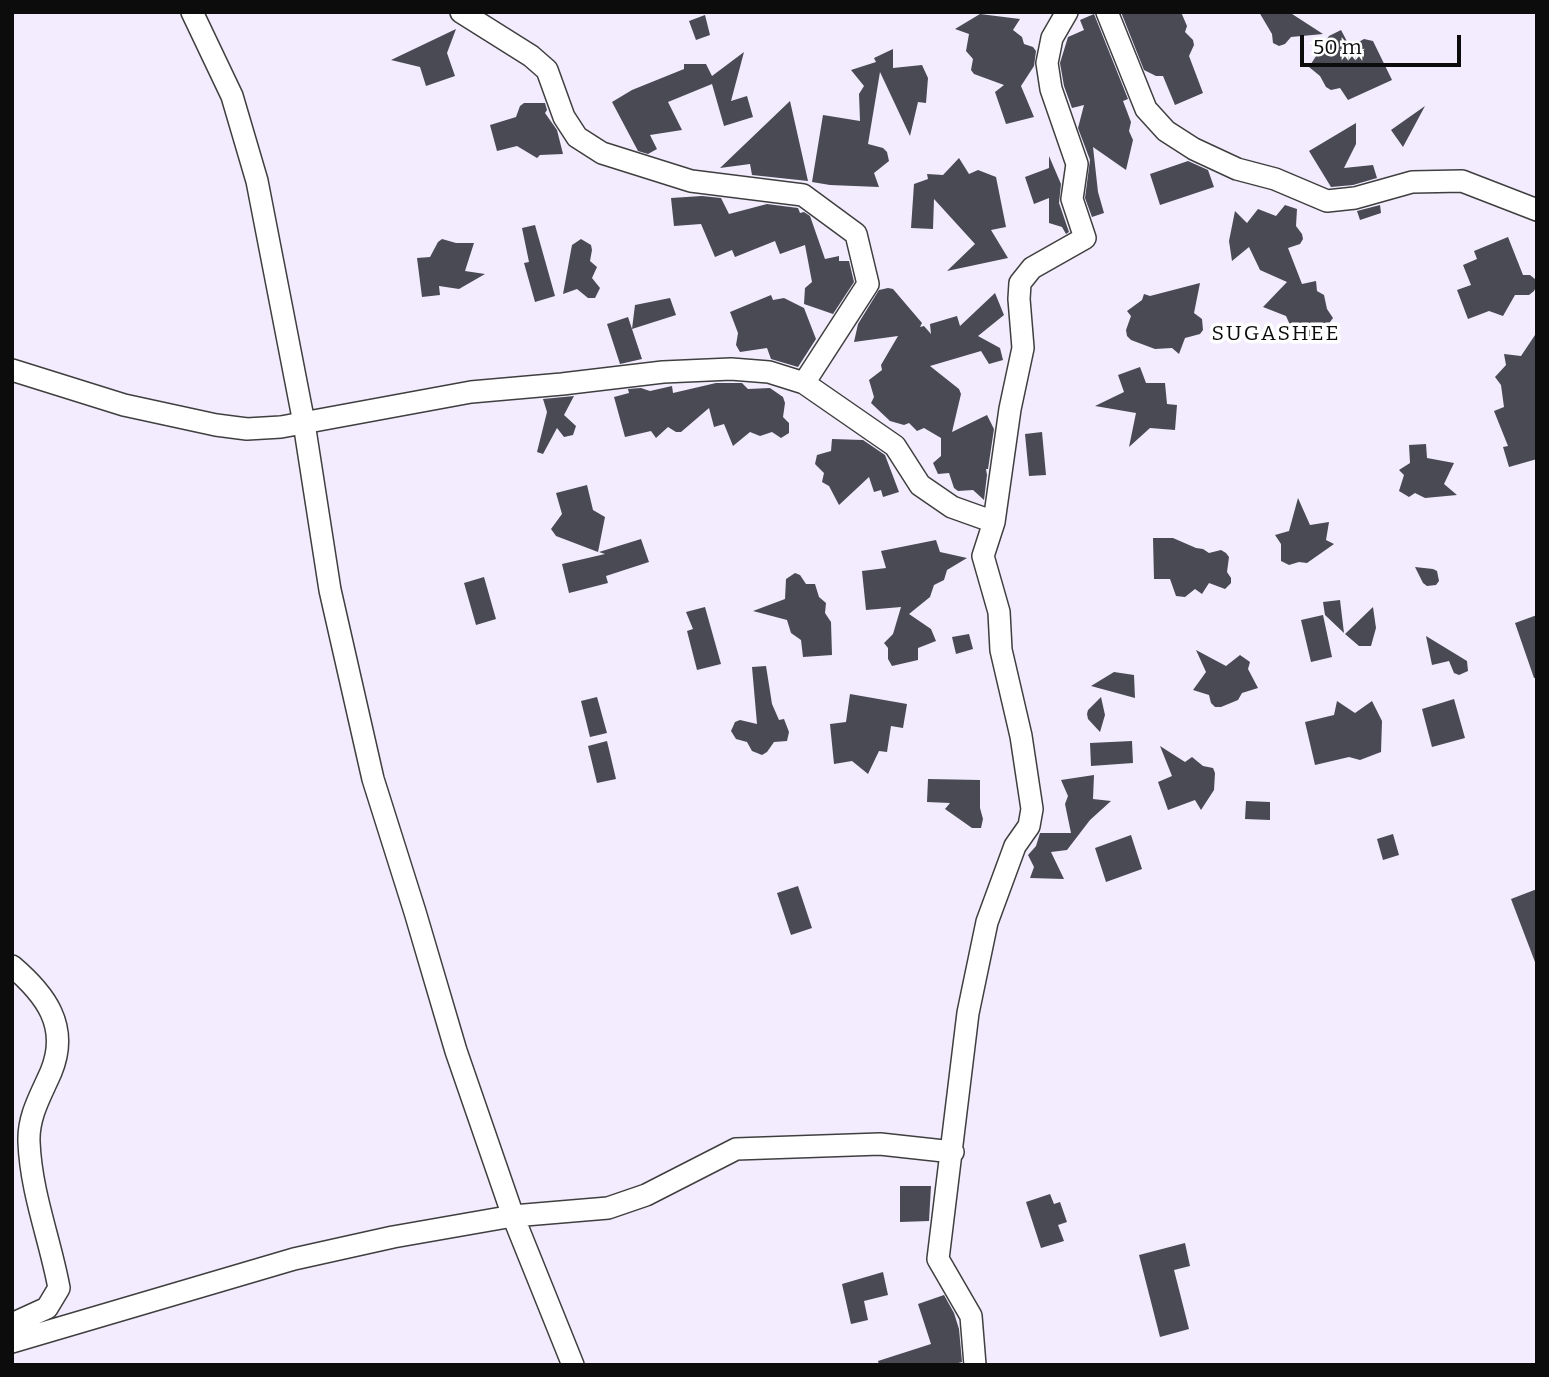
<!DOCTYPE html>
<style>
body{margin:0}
#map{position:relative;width:1549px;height:1377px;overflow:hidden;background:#f2ecfe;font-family:Bitter,serif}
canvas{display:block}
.frame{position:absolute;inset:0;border:14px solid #0c0c0c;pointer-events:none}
.scale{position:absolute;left:1300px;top:35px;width:161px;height:32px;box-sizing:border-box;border:4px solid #0c0c0c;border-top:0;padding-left:9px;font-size:21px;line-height:24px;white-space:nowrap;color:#0c0c0c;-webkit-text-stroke:5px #fff;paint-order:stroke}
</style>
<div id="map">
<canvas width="1549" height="1377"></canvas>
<div class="frame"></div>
<div class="scale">50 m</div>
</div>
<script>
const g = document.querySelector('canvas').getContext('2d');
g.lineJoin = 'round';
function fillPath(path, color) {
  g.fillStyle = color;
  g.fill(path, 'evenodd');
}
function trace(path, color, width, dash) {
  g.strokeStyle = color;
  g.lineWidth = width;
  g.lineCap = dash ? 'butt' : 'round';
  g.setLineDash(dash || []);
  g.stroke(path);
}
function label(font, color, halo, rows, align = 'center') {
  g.font = font + ' Bitter,serif';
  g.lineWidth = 7;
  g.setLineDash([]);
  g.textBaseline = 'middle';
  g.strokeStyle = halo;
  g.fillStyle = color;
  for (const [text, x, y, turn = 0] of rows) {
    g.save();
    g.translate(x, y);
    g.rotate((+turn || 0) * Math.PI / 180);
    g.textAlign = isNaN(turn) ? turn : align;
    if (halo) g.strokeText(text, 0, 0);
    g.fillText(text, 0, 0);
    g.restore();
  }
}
fillPath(new Path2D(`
 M1121,12h60l6,14 -2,6 8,8 1,5 -5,11 14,37 -28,12 -12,-29h-7l-12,-6z
 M1259,12h30l34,22 -32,3 -6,7 -6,2 -6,-3 -1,-9z
 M980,14l40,5 -7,11 9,7 2,7 9,3 3,4 -2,15 -13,20 13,31 -28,7 -11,-32 9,-7 -30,-11 -3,-4 2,-11 -7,-8 3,-17 -14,-5z
 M1094,14l34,85 -5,2 8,21 -2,9 4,9 -7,30 -33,-23 5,45 6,21 -12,4 -7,-19 5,-38 -12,-32 6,-23 -12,3 -8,-22 -4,-23 8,-26 16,-7 -4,-10z
 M705,15l5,20 -14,5 -7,-19z
 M456,29l-9,24 8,23 -29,10 -6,-19 -29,-7z
 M1341,30l9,17 14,-8 9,2 19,39 -44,20 -8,-12 -9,2 -5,-3 -6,-11 -11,-9 20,-31z
 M893,49v19l29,-3 6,13 -2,25 -8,-1 -8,34 -30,-64 -12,72 15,4 4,4 2,9 -15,12 5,14 -49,-2 -18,-3 11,-67 37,6 -1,-27 5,-8 -13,-16 25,-8 -2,-4z
 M744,52l-13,49 16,-5 6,21 -29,9 -12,-42 -44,18 14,28 -32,5 7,14 -9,5 -10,-3 -26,-49 20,-12 52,-21v-5h22l6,12z
 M790,101l18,80 -56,-6 -2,-11 -30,4z
 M524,103h21l2,7 -2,3 12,17 6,24 -23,1 -3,3 -20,-12 -20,5 -7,-26 26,-8 4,-11z
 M1425,106l-22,41 -12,-17z
 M1356,123v21l-12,24 29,-3 4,13 -24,7 -22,2 -22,-36z
 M1049,156l12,28 -2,19 10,29 -3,2 -4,-7 -13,-4v-25l-15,6 -9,-27 24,-9z
 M959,158l10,16 9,-4 18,7 10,50 -15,3 17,28 -61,13 28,-27 -41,-45 -1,30 -22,-1 3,-44 14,-5 -1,-5 16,1z
 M1188,161l20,9 6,17 -54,18 -10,-31z
 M702,196l19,2 8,16 38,-10 31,4 2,5 4,-1 6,4 15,43 14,-3v5h10l5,21 -21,32 -29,-10 1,-16 7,-6 -7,-37 -25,9 -5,-13 -40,16 -3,-7 -17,7 -14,-33 -27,2 -3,-28z
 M1285,205l12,4 -1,17 6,8 1,5 -3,5 -12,4 14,36 14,-3 1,10 7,4 3,14 6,9 -12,16 -15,6 -3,-10 -12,-3 -5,-11 -23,-9 24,-25 -27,-12 -11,-23 -17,14 -3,-20 6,-30 12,12 11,-14 18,7z
 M1380,205l1,8 -21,7 -3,-9z
 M535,225l20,71 -20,6 -11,-39 5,-1 -7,-34z
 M1508,237l15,38h7l5,4 2,6 -3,6 -5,4h-14l-12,21 -14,-5 -21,8 -11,-29 14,-5 -8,-20 14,-6 -3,-8z
 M442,239l14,4h18l-9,28 20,3 -26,15 -20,-3 1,9 -18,2 -5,-39 13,-1 8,-15z
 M581,239l10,6 1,5 -2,11 7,6 -5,11 8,10 -5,10h-7l-11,-9 -14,5 9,-49z
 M1200,283l-6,30 8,6 1,11 -3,4 -15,4 -6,16 -7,-6 -17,1 -24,-9 -4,-4 -1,-6 5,-14 -4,-5 15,-11 2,-6 6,2z
 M888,288l5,1 29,34 -2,4 4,-1 7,8 -1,-10 27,-8 3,10 35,-33 9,22 -26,21 22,12 3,12 -14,4 -8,-13 -51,15 29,23 2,5 -9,38 35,-17 7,14 -6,40h-2l1,6 -3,25 -11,-10 -15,1 -4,-3 -5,-15 -11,1 -5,-11 8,-7v-18l-17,-10 -7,3 -8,-8 -5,2 -14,-4 -19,-18 3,-6 -5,-17 13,-10 -1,-5 17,-29 -44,6 4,-18 21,-34z
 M771,295l2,5 11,-2 20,10 12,31 -18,28 -27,-8 -4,-11 -27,4 -4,-7 2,-12 -8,-21z
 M670,298l6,17 -44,14 10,30 -22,5 -13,-40 21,-7 4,12 3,-24z
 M1537,332v127l-28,8 -6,-20 5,-1 -14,-35 10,-4 -3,-22 -6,-8 11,-12 -2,-11 17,2z
 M1140,367l6,16h19l2,21 10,1 -2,25 -25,-2 -21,19 7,-34 -41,-7 29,-14 -6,-17z
 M716,383h26l6,6 22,-1 13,9 2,6 -2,14 6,6v10l-8,5 -9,-6 -12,4 -10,-4 -17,14 -9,-22 -10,3 -5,-19 -28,24h-5l-8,-5 -12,11 -5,-7 -26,6 -11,-40 15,-4 -1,-4 13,-1 9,3 22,-5 1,7z
 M574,396l-10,19 12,11 -3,9 -9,2 -7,-9 -14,26 -6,-2 10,-40 -4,-13z
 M1042,432l4,43 -17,1 -4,-42z
 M832,439l31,1 22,15 14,37 -16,5 -2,-7 -7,2 -5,-15 -30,28 -10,-19 -7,-4 2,-9 -9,-9 2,-9 14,-4z
 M1426,444l1,14 27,5 -10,21 13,11 -32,3 -10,-5 -6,4 -10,-6 5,-16 -5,-5 11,-7 -1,-18z
 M587,485l6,25 12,7 -7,35 -42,-16 -5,-7 11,-15 -6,-21z
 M1298,498l12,27 19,-3 -3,18 8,4 -27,19 -8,-1 -10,3 -8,-4v-17l-6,-9 14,-4z
 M1153,538h20l23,10 7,1 6,4 12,-3 5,3 3,4 -2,15 4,6v5l-6,6 -16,-6 -7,11 -7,-5 -10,8 -9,-1 -6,-17h-16z
 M641,539l8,23 -43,14 2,7 -39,10 -7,-29 43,-10 -6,-2z
 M936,540l4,12 27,6 -20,12 -3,10 -10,5 -4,12 -21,17 22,15 5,12 -18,7v12l-26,6 -4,-7v-11l-4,-5 9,-9 8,-27 -35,3 -4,-39 24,-3 -5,-17z
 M1415,567l18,2 4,2 2,10 -3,4 -9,1 -4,-3z
 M795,573l5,2 6,9h9l4,13 7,6 -1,10 6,9 1,33 -29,2 -2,-17 -10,-7 -4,-13 -34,-9 32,-12 1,-20z
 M484,577l12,42 -20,6 -12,-42z
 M1340,600l4,33 -19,-18 -2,-13z
 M705,607l16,57 -24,6 -10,-39 6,-2 -7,-17z
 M1373,607l3,21 -5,18h-12l-14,-12z
 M1323,615l9,42 -21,5 -10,-42z
 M1537,615v63h-3l-19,-55z
 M969,634l4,15 -17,5 -4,-17z
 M1426,636l41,25 1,10 -9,4 -5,-2 -5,-12 -17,4z
 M1196,650l30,16 14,-11 10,7 -2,7 10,19 -16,5 -4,7 -17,7h-6l-4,-4 -2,-8 -16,-5 13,-18z
 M766,666l6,38 7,16 5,-1 5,13 -2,9 -13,1 -7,10 -5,3 -10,-4 -5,-9 -11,-3 -5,-8 4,-9 5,-2 17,4 -5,-57z
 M1114,672l20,3 1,23 -44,-12z
 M850,694l57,10 -4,24 -12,-2 -4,26 -8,-1 -11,23 -16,-13 -18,3 -4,-40 16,-2z
 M597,697l10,36 -17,4 -9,-36z
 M1101,697l4,18 -5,17 -12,-13 -1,-5 1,-4z
 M1454,699l11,39 -33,9 -10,-38z
 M1337,701l18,12 17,-12 10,20 -1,31 -21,8 -11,-3 -34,8 -10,-43 29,-7z
 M607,741l9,38 -19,4 -9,-37z
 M1132,741l1,22 -42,3 -1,-23z
 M1160,746l25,16 7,-5 11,9 10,2 2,5 -1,17 -13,20 -6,-10 -27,10 -10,-28 14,-6z
 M1094,775l-1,24 18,2 -21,19 -23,30 -16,2 13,27 -34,-1 4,-11 -6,-12 8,-9 4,-13h31l-6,-29 3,-8 -7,-16z
 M928,779l52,1v28l3,11 -2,9h-9l-27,-19 5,-6 -23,-1z
 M1246,801l24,1v18l-25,-1z
 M1393,834l6,21 -16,5 -6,-21z
 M1131,835l11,34 -36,13 -11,-34z
 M798,886l14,42 -21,7 -14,-42z
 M1537,889v72l-2,1 -24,-63z
 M900,1186h31l-2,35 -29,1z
 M1050,1194l4,10 6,-2 7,20 -9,3 6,16 -23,7 -15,-46z
 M1185,1243l5,23 -16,4 15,59 -29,8 -21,-82z
 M883,1272l5,23 -24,6 4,19 -17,4 -9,-40z
 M944,1295l10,18 5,16 3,33 -11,3h-72l-1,-4 53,-17 -13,-40z`), '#494a54');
const minor = new Path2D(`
 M192,12l40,84 25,85 47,242 26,167 43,189 42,133 41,139 57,165 60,149
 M461,12l70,44 16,14 17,47 13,20 25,16 89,28 112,14 53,39 12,50 -64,99
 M1107,12l39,97 20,22 28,18 43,20 38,10 52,22 28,-3 57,-16 50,-1 75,29
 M12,370l112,35 92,20 31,4 34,-2 190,-35 91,-8 101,-12 68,-3 38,3 35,11 91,63 25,39 32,22 42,15
 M12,966c33,28 58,60 39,106 -10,23 -23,44 -22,70 2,51 21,97 30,146l-12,20 -35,16
 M12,1342l282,-83 99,-22 120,-21 95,-8 38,-13 90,-46 144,-5 73,8
 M975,1365l-4,-49 -33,-57 30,-246 19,-91 28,-76 14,-20 3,-17 -11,-73 -20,-86 -2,-38 -16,-56 11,-34 16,-113 13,-61 -4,-49 1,-16 12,-15 53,-30 -13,-39 5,-35 -26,-75 -4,-26 5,-25 15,-26`);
trace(minor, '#3f3f3f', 24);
trace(minor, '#fff', 21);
g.letterSpacing = '2px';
label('21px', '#0c0c0c', '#fff', [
 ["SUGASHEE",1276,334]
]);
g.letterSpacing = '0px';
</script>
